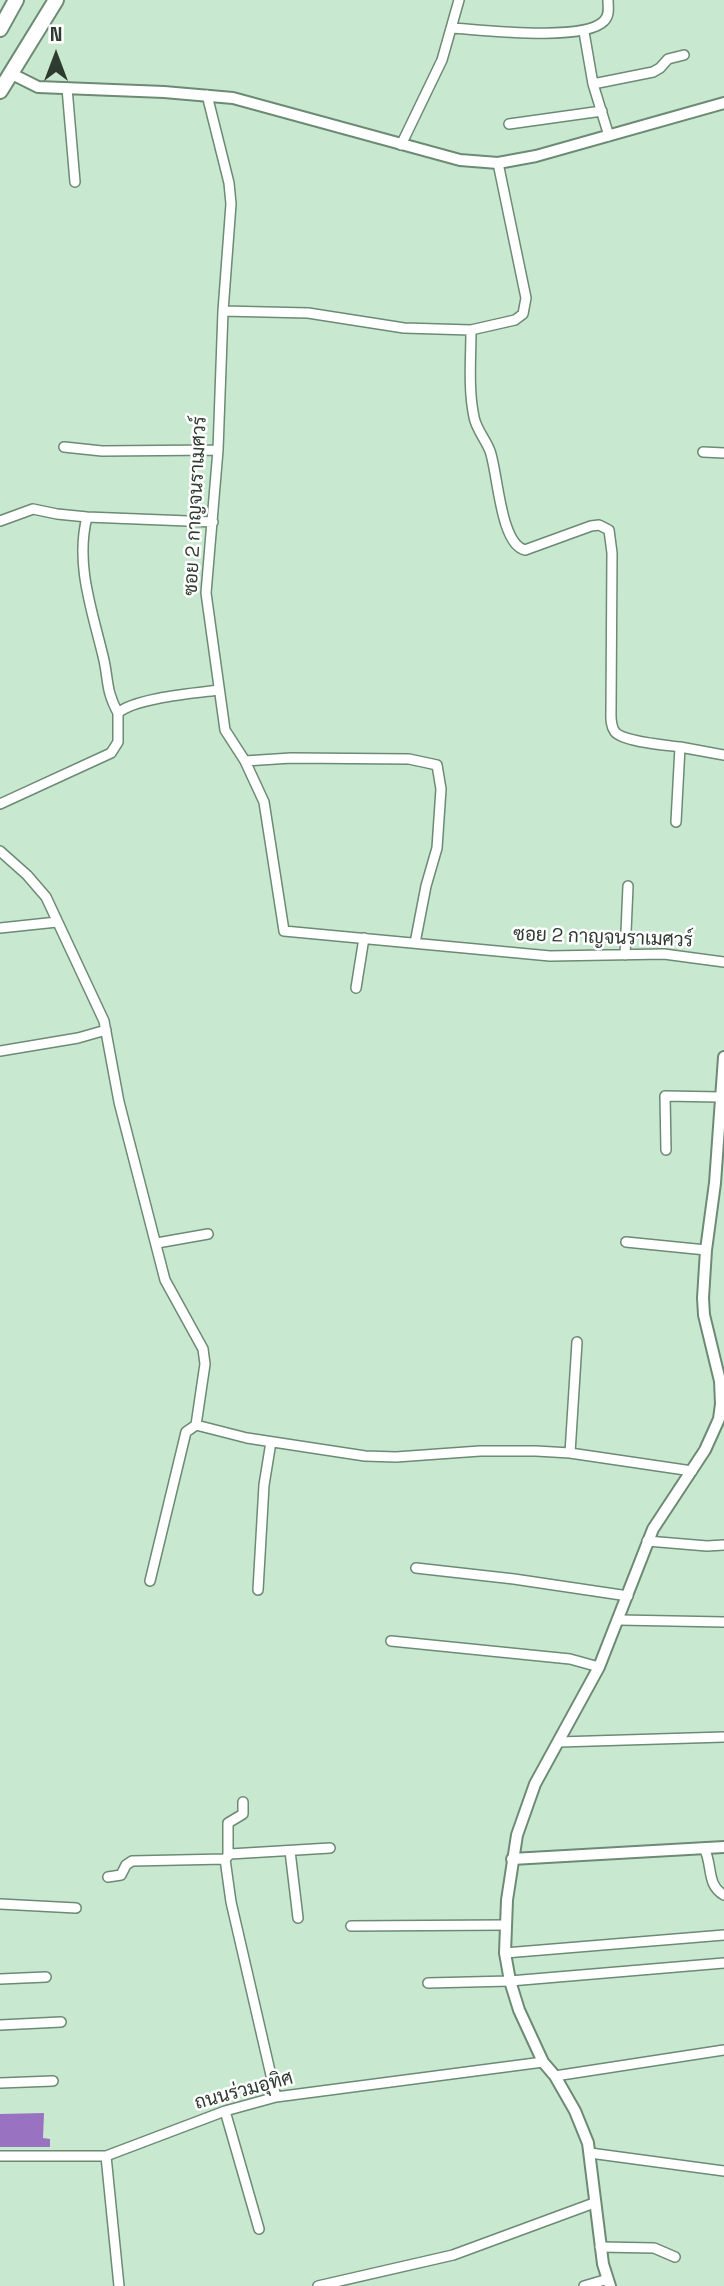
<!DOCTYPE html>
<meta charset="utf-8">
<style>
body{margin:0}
#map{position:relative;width:724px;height:2286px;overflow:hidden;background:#c8e9d0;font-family:"Space Grotesk",sans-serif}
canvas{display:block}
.north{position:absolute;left:21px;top:21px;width:70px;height:70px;-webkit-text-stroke:5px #fff;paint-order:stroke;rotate:0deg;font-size:19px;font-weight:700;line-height:28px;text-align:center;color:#2e3b31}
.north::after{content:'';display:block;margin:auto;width:24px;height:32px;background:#2e3b31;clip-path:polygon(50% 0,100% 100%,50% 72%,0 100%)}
</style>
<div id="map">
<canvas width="724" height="2286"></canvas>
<div class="north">N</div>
</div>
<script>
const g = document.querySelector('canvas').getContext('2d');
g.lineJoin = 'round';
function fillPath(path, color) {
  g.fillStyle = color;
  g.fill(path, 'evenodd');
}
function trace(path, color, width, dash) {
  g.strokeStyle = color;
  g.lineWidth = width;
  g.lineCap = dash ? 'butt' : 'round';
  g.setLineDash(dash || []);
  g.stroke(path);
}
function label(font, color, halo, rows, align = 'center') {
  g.font = font + ' "Space Grotesk",Sarabun,sans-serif';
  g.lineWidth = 5;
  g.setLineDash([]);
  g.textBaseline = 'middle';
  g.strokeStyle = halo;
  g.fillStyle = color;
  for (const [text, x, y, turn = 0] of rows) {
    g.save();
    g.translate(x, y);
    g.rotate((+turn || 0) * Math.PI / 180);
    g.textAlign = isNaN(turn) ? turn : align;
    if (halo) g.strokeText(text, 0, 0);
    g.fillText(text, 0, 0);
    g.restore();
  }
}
fillPath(new Path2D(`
 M44,2113l-1,25 7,1v8h-50v-33z`), '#9a72c2');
const minor = new Path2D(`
 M453,28c30,2 131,14 151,-7 6,-6 4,-14 4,-21
 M584,32l9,52 16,52
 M593,84l60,-12 7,-4 8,-9 16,-4
 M67,88l8,94
 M207,95l22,88 2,21 -8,107 -5,139 -12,143 19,137 20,31 19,41 20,129 266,25 114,-2 60,8
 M509,124l93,-13
 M401,145l41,-85 17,-60
 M223,311l85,2 96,15 67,2 44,-10 8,-6 3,-16 -28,-135
 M471,330c0,28 -3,59 3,87 2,12 12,23 16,34 8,22 10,93 35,99l66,-24 8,-1 10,5 3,23 -1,157c0,7 -1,15 4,22 9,10 51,13 65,15
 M64,447l38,4 116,-1
 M703,452l21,1
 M87,517c-12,47 5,93 16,139 6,24 2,33 15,57
 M0,521l33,-12 24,5 30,3 126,5
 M245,761l46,-3 118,1 28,6 4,24 -4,59 -11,38 -11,57
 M0,804l111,-51 7,-11v-29c16,-15 78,-20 101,-23
 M676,822l4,-75 44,8
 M0,851l27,24 19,22 58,124 15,81 46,178 38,69 2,15 -9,61 51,13 118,18 31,1 84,-6h56l34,2 122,18
 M0,928l57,-6
 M625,955l3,-69
 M356,988l8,-50
 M0,1051l78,-13 28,-8
 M666,1150l-1,-54 55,1
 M626,1242l80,8
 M157,1243l51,-9
 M570,1453l7,-111
 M647,1541l60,5 17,-1
 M416,1568l98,11 114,17
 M150,1581l36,-149 10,-7
 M258,1590l6,-105 7,-43
 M619,1620l105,2
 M391,1641l179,18 29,8
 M559,1742l165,-5
 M704,1848c9,17 2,37 20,47
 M290,1851l8,67
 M228,1855v-32l15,-9v-12
 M108,1877l13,-2 5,-10 6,-4 93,-2
 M0,1904l76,4
 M351,1926l154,-1
 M505,1953l219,-18
 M0,1979l46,-2
 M428,1983l82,-2 214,-18
 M0,2025l61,-3
 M555,2076l169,-26
 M0,2083l53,-2
 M276,2097l-45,-195 -6,-43 5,-5 100,-6
 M225,2111l34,118
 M590,2153l134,18
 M0,2156h106l119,-45 51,-14 267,-35
 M106,2156l13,130
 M600,2247l54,1 21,9
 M318,2286l135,-31 141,-52
 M584,2286l24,-7`);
const tertiary = new Path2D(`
 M12,74l26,13 126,5 69,6 227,62 38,3 38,-7 188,-53
 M512,1859l212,-12
 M610,2286l-7,-22 -15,-121 -13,-32 -20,-35 -12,-14 -24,-52 -9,-29 -5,-28 2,-53 10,-65 18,-51 64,-117 54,-138 52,-79 14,-31 2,-15 -1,-23 -16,-66 -1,-17 3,-48 9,-67 9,-126`);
const primary = new Path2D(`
 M0,29l16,-29
 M0,91l56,-91`);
trace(minor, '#6c8a74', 12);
trace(tertiary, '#6c8a74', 14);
trace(primary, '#6c8a74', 18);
trace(minor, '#fff', 9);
trace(tertiary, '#fff', 10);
trace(primary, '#fff', 14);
label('19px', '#2e3b31', '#fff', [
 ["ซอย 2 กาญจนราเมศวร์",196,506,-87],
 ["ซอย 2 กาญจนราเมศวร์",603,938,2],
 ["ถนนร่วมอุทิศ",244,2091,-15]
]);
</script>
